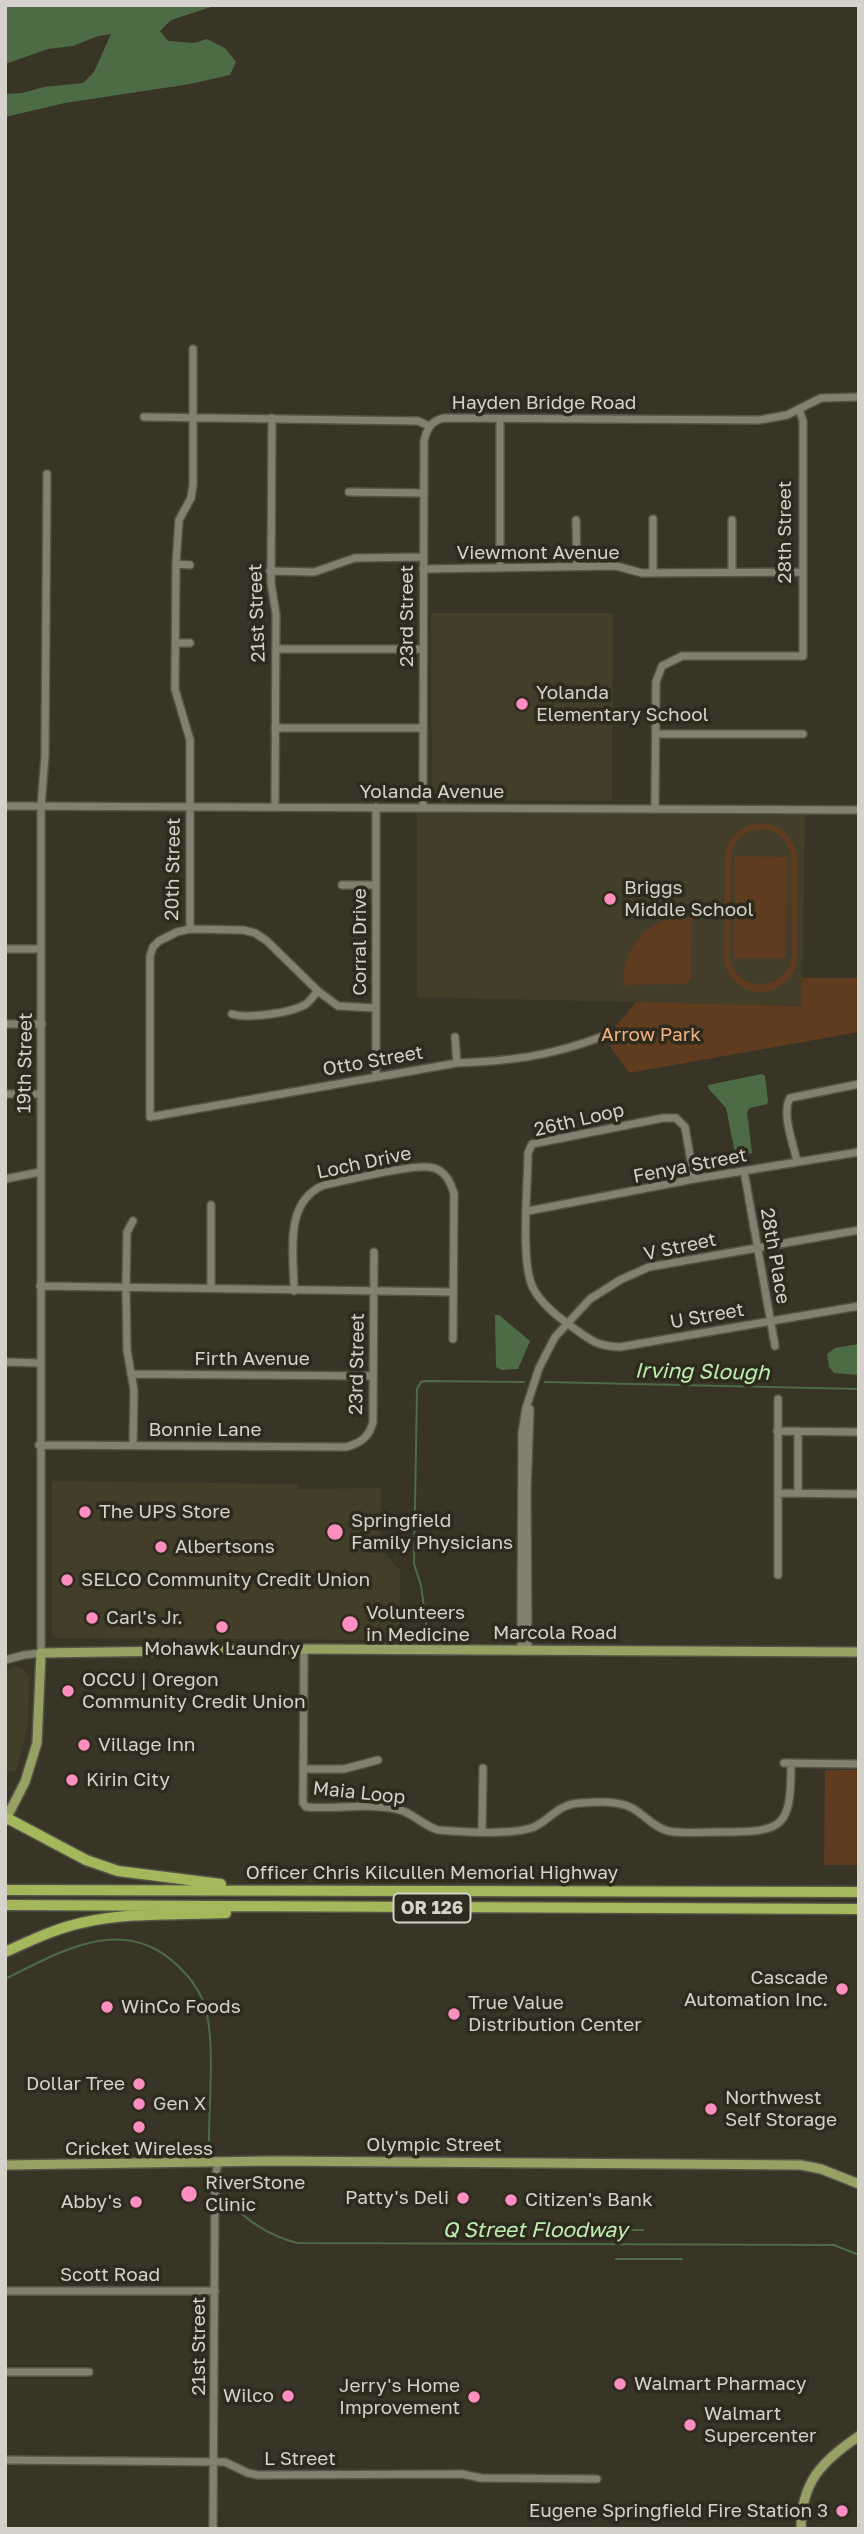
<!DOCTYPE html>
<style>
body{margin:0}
#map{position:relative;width:864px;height:2534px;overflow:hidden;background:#383527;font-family:"Golos Text",sans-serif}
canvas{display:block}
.frame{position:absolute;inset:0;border:7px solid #d4d2ca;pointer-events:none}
</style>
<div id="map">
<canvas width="864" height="2534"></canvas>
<div class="frame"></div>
</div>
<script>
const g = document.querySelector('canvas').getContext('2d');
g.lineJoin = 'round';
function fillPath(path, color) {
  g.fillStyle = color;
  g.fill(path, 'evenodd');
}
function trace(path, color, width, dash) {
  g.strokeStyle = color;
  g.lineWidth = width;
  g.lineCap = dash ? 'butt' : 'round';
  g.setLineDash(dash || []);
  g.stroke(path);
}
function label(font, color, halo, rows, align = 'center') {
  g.font = font + ' "Golos Text",sans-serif';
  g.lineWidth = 7;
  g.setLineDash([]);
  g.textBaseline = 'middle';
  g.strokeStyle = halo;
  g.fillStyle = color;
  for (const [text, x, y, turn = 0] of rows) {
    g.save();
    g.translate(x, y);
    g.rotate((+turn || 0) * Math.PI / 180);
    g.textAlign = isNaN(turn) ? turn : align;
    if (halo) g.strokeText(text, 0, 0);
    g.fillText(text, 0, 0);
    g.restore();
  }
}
fillPath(new Path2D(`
 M431,613h182l-1,188 -176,-1 -4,-5z
 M417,813l388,2 -3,191 -385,-9z
 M52,1481l246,3 1,5 82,-1 -1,60 20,22v70l-345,-2 -3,-3z
 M15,1667l8,2 6,9 -1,48 -12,45 -11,1v-101z`), '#423e2a');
fillPath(new Path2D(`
 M765,823c17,3 28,14 32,31 0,25 0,51 0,76 0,12 2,26 -2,38 -6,17 -25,27 -43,23 -15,-4 -24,-15 -28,-30l1,-108c5,-19 19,-30 40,-30zM764,829l11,3 9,7 7,15 1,101c-4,36 -52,40 -62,5l1,-106c5,-17 16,-25 33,-25z
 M735,856l52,1 -1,101h-52z
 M674,918h18l-1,60 -5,6 -63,1c1,-33 17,-60 51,-67z
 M802,978h57v54l-230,41 -19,-27 3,-8 -1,-7 24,-29 165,4z
 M825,1770h34v95h-35z`), '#5f3b20');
fillPath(new Path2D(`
 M5,5h212l-46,15 -11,11 8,10 26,2 13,-4 18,9 11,14 -6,13 -40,9 -125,19 -60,14v-23l17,-1 22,-6 39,-4 11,-11 17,-38 -13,2 -25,10 -25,3 -43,15z
 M762,1074l3,2 3,25 -1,3 -17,4 -3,4 5,41 -16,5 -10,-50 -18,-20v-3z
 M495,1315h4l31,26 -12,28 -16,1 -6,-3z
 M859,1344v31l-25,-2 -5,-6 -2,-13 8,-6z`), '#4d6c46');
trace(new Path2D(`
 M545,1382l314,7
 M428,1638l-7,-53 -7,-21 3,-175 4,-7 4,-1 99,1
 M5,1979c55,-27 118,-66 172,-14 14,13 26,29 30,49 8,41 1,97 2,139
 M223,2198c25,22 41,36 74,45l537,2 25,10
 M544,2229l31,1
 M615,2230h28
 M616,2259h66`), '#4d6c46', 2);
const minor = new Path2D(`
 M144,417l274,4 11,5
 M272,418l-1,165 5,31 -1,193
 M349,492l75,1
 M653,519v54
 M576,520l1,46
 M732,520v52
 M176,564l14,1
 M500,568v-149
 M423,569l193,-3 26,7 161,-1
 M270,571l44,1 41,-14 68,-1
 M176,643h14
 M276,649h147
 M275,728h148
 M656,734h147
 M5,806l854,4
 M423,807l1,-366c3,-13 7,-20 20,-23l315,2 28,-5 34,-17 38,-1
 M655,809l1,-127 6,-16 20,-10h121v-235l-4,-12
 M342,885h34
 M190,929v-189l-15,-51 1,-125 3,-44 12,-22 2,-13v-136
 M5,949h36
 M376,1008l-38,-2 -20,-15 -51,-50 -12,-8 -12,-3 -53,-1 -13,3 -18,9 -6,6 -3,9v161l307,-54c54,-2 93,-7 144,-26
 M232,1014c15,5 60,-1 74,-10 4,-3 8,-9 12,-13
 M5,1024h37
 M455,1037l2,26
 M376,1077v-270
 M5,1094h35
 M797,1162c-3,-17 -16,-48 -7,-64l69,-14
 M744,1171l31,175
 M5,1179l35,-7
 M694,1179l-9,-52 -9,-9h-13l-131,26 -4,9c0,32 -8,109 5,135 8,15 25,29 38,38 19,14 25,20 49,21l239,-41
 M211,1205v83
 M528,1211l166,-32 165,-27
 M133,1221l-6,11 -1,55 1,63 7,40 -1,55
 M40,1286l413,6
 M294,1291c0,-37 -11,-89 30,-106 22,-4 93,-23 110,-17 12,4 16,14 20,25l-1,146
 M5,1362l35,1
 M131,1374l242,2
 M778,1399v176
 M777,1431l82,1
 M798,1431v62
 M39,1445l307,2c15,-4 23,-10 27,-25l1,-170
 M778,1493l81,1
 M304,1649l-1,154 3,4c30,3 64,-5 94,3 14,4 24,16 38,20 24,2 75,5 96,-3 17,-8 24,-23 46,-24 16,-1 37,-3 52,5 13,7 21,19 36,23 16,3 36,1 53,1 63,0 70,-4 70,-68
 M521,1650l1,-217 4,-25 13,-40 16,-31 35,-38 30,-19 29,-13 210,-37
 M528,1650l-1,-160 3,-81
 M5,1660l19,-5 17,-2v-846l4,-51 2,-282
 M784,1763l75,1
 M303,1769h41l34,-9
 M482,1831l1,-63
 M5,2291h210
 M5,2372h84
 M5,2460l220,2 23,11 10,2 204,-1 19,4 116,1
 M213,2529l2,-351 3,-15`);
const major = new Path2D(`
 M5,1821l20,-39 12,-39 4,-90 263,-4 555,3
 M5,2165l267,-4 529,4 20,4 38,15
 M801,2529c0,-47 21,-68 58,-93`);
const highway = new Path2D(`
 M5,1817l81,43 32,11 103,13
 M5,1890l854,2
 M5,1905l854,4
 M5,1952c25,-11 49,-23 76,-29 46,-11 97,-8 145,-10`);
trace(minor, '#555348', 10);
trace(major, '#555348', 12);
trace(highway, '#555348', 13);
trace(minor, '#838070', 7);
trace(major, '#97a163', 9);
trace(highway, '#a4b75b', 10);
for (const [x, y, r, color] of [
 [522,704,7,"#fd8ebf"],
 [610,899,7,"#fd8ebf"],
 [85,1512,7,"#fd8ebf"],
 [335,1532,9,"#fd8ebf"],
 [161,1547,7,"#fd8ebf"],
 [67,1580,7,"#fd8ebf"],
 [92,1618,7,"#fd8ebf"],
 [350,1624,9,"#fd8ebf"],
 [222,1627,7,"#fd8ebf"],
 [68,1691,7,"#fd8ebf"],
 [84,1745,7,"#fd8ebf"],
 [72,1780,7,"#fd8ebf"],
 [842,1989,7,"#fd8ebf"],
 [107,2007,7,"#fd8ebf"],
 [454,2014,7,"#fd8ebf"],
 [139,2084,7,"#fd8ebf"],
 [139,2104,7,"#fd8ebf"],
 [711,2109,7,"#fd8ebf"],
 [139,2127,7,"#fd8ebf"],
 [189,2194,9,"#fd8ebf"],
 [463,2198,7,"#fd8ebf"],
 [511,2200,7,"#fd8ebf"],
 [136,2202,7,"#fd8ebf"],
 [620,2384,7,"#fd8ebf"],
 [288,2396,7,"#fd8ebf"],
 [474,2397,7,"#fd8ebf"],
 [690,2425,7,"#fd8ebf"],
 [842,2511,7,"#fd8ebf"]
]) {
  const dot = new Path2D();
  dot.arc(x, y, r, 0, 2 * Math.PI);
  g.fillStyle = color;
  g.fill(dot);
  trace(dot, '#2e2b1e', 2.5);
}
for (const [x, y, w] of [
 [432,1908,77]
]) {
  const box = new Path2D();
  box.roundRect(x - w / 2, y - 14.5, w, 29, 5);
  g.fillStyle = '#2e2b1e';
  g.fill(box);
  trace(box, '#d4d2ca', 2);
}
label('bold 18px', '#d4d2ca', null, [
 ["OR 126",432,1908]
]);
label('19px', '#d4d2ca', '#2e2b1e', [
 ["Hayden Bridge Road",544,403],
 ["28th Street",785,532,-90],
 ["Viewmont Avenue",538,553],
 ["21st Street",257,613,-92],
 ["23rd Street",407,616,-90],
 ["Yolanda Avenue",432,792],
 ["20th Street",173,869,-89],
 ["Corral Drive",360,942,-90],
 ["Otto Street",373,1061,-10],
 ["19th Street",25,1063,-89],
 ["26th Loop",579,1120,-13],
 ["Loch Drive",364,1163,-12],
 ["Fenya Street",690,1166,-11],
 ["V Street",680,1247,-12],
 ["28th Place",775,1256,80],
 ["U Street",707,1316,-10],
 ["Firth Avenue",252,1359],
 ["23rd Street",357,1364,-89],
 ["Bonnie Lane",205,1430],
 ["Marcola Road",555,1633],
 ["Maia Loop",359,1793,6],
 ["Officer Chris Kilcullen Memorial Highway",432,1873],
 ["Olympic Street",434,2145],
 ["Scott Road",110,2275],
 ["21st Street",199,2346,-90],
 ["L Street",300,2459]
]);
label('19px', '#d4d2ca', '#2e2b1e', [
 ["Yolanda",536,693],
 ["Elementary School",536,715],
 ["Briggs",624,888],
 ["Middle School",624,910],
 ["The UPS Store",99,1512],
 ["Springfield",351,1521],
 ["Family Physicians",351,1543],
 ["Albertsons",175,1547],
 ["SELCO Community Credit Union",81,1580],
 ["Volunteers",366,1613],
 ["in Medicine",366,1635],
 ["Carl's Jr.",106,1618],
 ["Mohawk Laundry",222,1649,"center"],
 ["OCCU | Oregon",82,1680],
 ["Community Credit Union",82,1702],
 ["Village Inn",98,1745],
 ["Kirin City",86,1780],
 ["Cascade",828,1978,"right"],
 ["Automation Inc.",828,2000,"right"],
 ["True Value",468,2003],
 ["Distribution Center",468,2025],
 ["WinCo Foods",121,2007],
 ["Dollar Tree",125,2084,"right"],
 ["Northwest",725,2098],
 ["Self Storage",725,2120],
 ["Gen X",153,2104],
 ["Cricket Wireless",139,2149,"center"],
 ["RiverStone",205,2183],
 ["Clinic",205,2205],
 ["Patty's Deli",449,2198,"right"],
 ["Citizen's Bank",525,2200],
 ["Abby's",122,2202,"right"],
 ["Walmart Pharmacy",634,2384],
 ["Jerry's Home",460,2386,"right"],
 ["Improvement",460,2408,"right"],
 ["Wilco",274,2396,"right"],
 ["Walmart",704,2414],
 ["Supercenter",704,2436],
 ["Eugene Springfield Fire Station 3",828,2511,"right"]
], 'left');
label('19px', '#f2b081', '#2e2b1e', [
 ["Arrow Park",651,1035]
]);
label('italic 21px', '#bcefb0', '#2e2b1e', [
 ["Irving Slough",702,1372,1],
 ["Q Street Floodway",535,2230]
]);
</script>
